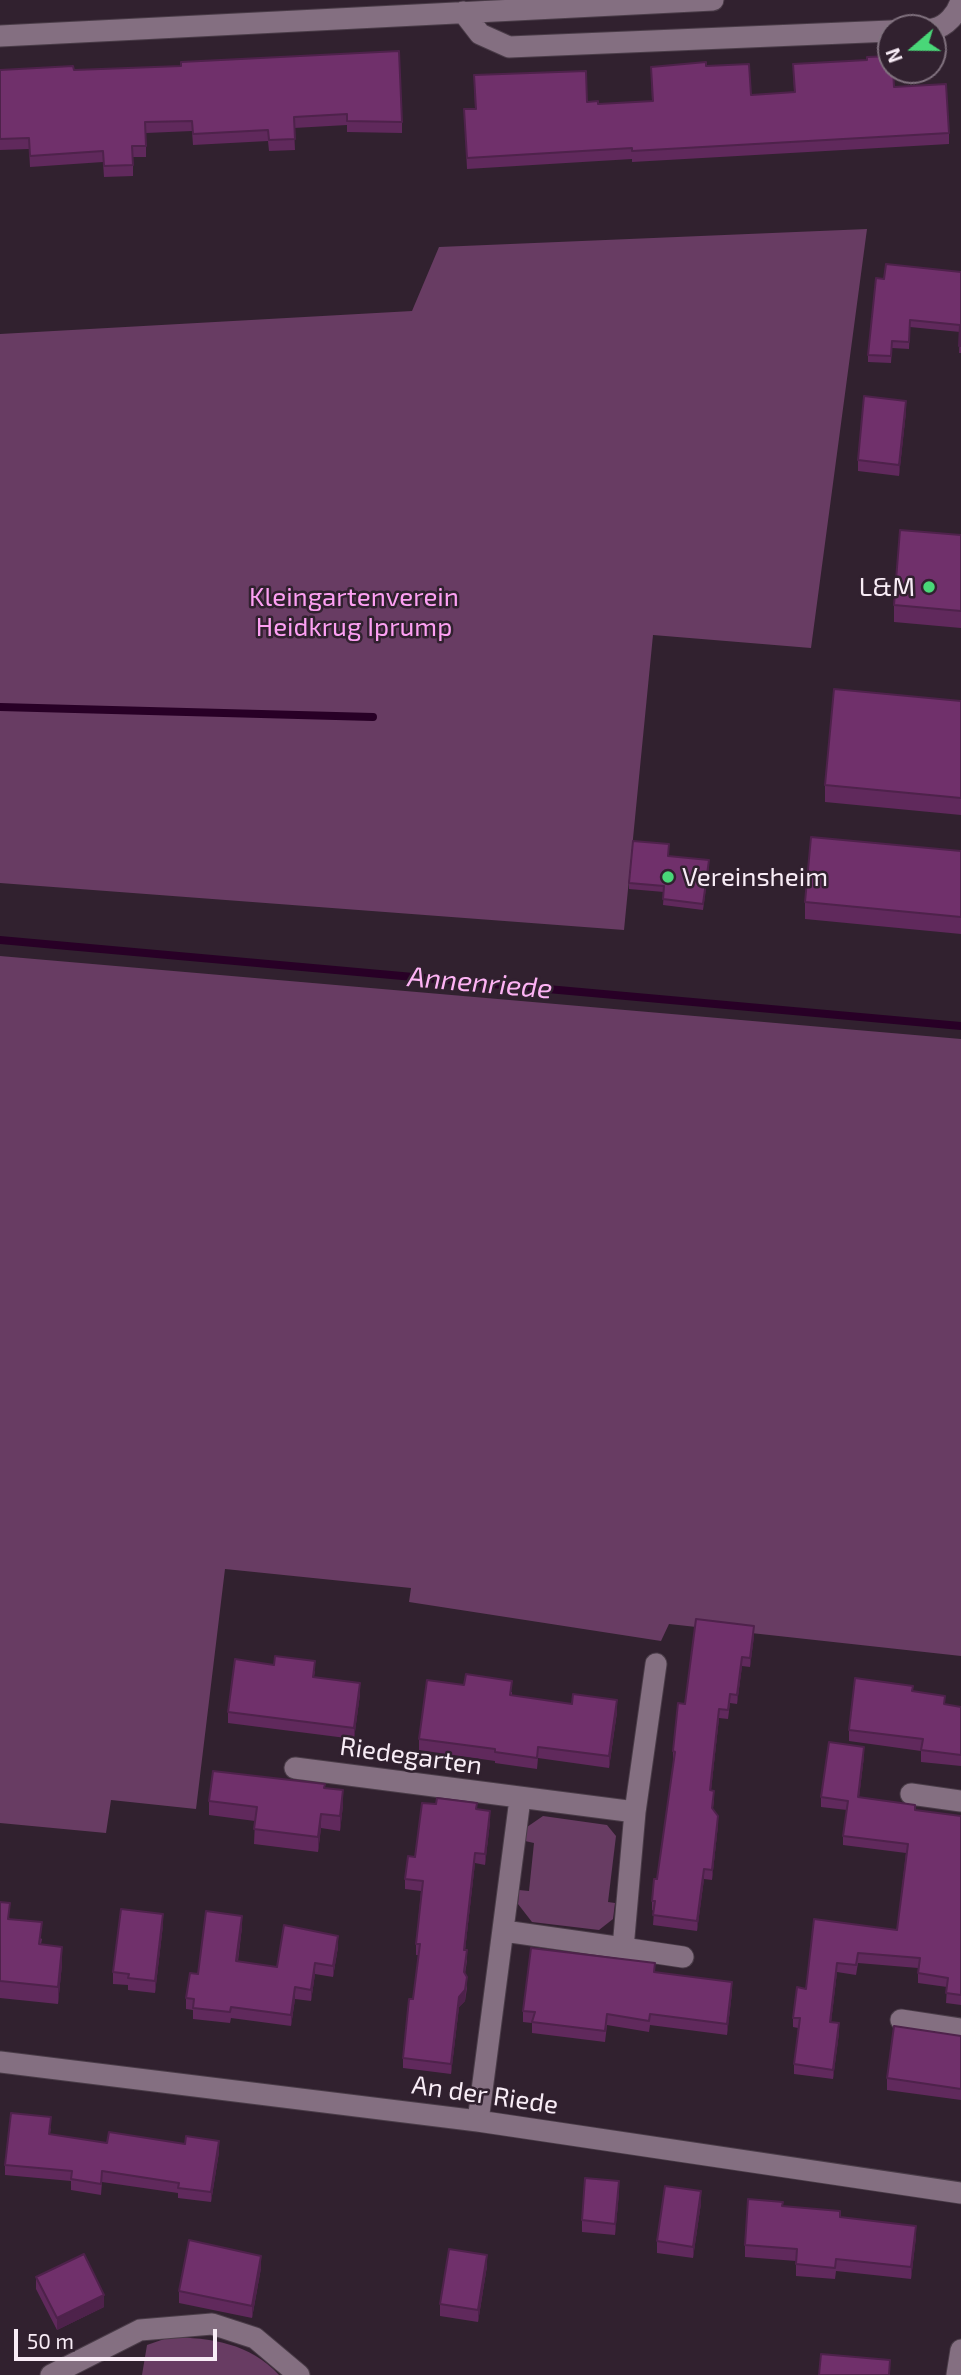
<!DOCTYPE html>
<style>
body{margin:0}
#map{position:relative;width:961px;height:2375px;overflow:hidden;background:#31212f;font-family:"Exo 2",sans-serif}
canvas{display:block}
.north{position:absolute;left:877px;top:14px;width:70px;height:70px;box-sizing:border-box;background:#31212f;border:2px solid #81727f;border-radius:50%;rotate:250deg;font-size:19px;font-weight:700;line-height:28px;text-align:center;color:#f8ecf6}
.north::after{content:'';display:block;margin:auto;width:24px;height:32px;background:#49d778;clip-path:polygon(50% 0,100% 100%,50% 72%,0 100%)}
.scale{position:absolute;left:14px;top:2329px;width:203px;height:32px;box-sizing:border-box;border:4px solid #f8ecf6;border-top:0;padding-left:9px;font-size:21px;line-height:24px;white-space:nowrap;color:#f8ecf6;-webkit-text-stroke:5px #31212f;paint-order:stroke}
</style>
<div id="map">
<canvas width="961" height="2375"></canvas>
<div class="north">N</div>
<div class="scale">50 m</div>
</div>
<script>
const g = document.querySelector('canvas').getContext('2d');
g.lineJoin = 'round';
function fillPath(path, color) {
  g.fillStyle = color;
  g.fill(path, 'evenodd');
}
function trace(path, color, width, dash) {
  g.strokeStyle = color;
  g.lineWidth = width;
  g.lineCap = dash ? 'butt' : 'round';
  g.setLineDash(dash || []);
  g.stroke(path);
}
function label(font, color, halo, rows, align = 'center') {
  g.font = font + ' "Exo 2",sans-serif';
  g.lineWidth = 5;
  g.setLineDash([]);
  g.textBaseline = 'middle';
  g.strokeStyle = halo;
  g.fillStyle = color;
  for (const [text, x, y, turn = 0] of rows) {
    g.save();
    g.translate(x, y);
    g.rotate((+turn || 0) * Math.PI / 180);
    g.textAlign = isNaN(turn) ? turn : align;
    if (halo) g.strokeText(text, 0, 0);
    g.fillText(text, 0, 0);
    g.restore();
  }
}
fillPath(new Path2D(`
 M867,229l-56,419 -158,-13 -29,295 -624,-47v-549l412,-23 27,-64z
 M0,956l961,83v617l-292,-32 -8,17 -252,-39 2,-14 -186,-19 -29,240 -85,-9 -5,33 -106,-10z
 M543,1816l64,9 9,11 -8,66 7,1 -2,16 -14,11 -67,-8 -14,-18 1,-14 10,1 5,-48 -9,-2 2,-14z
 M170,2337c41,1 80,6 109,38h-137l5,-30z`), '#683c63');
trace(new Path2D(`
 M0,707l373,10
 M0,940l961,86`), '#280026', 8);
const street = new Path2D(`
 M463,12l17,22 29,13 382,-16
 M933,29c13,-2 25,-16 28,-29
 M0,36l713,-36
 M295,1768l340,44
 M911,1794l50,7
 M504,1931l119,17 12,-136 21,-148
 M623,1948l60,9
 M901,2020l60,9
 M0,2062l478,59 483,72
 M478,2121l42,-322
 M51,2375l89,-45 72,-6 43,14 44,37
 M957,2375l4,-25`);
trace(street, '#4a3c48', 23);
trace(street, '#846f81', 21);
fillPath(new Path2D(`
 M793,64l101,23 55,46v11l-317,18v-3l-165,10 -3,-60h11l-1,-34 124,29 54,-3 -1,-34 55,-1 45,29 43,-3z
 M0,70h74l328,52v11l-55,-1v-7l-53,3 1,22 -26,1 -1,-10 -75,4 -1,-14 -46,2v24h-13v19l-29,1 -1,-15 -73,5 -1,-18 -29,1z
 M961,272v81h-2l1,-21 -50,-5 -1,22 -17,-1 -1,15 -23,-1v-7l16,-76z
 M906,412l-7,64 -41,-5v-11z
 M961,535v93l-67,-6v-17z
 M961,701v114l-136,-13v-17z
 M961,851v83l-156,-15v-17z
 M668,856l41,10 -6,44 -40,-5 1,-13 -35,-3v-6z
 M754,1636l-4,31 -8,-1 -5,38 -7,-1 -2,16 -9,-1 -8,72 3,10 -1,9 5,16 -6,55 -8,-1 -7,52 -44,-6 1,-14 -2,-1v-9l5,-22 17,-118h-1v-10l12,-47z
 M315,1671l-1,6 46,17 -6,45 -126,-16v-11z
 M464,1685l48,7v4l105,16 -8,56 -71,-10 -1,11 -42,-6v-2l-76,-11v-11z
 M913,1691l32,13 16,3v59l-40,-4v-11l-72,-10v-11z
 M864,1756l-5,41 56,13 46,6v189l-15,-2 1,-16 -29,-4v-15l-60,-5 -2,12 -19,-3 -6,50 8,11 -6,46 -39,-5v-10l4,-36 -5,-1v-9l13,-29 8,-70 83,11 9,-77 -63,-8v-9l4,-26 -26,-3v-10z
 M325,1788l18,17 -3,26 -19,-3 -3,24 -64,-8 1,-23 -46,-6v-14z
 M477,1809l13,13 -5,43 -10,-2 -10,87 2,11 -2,13 2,14 -2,13 -6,6 -8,67 -48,-6v-10l10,-59 6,-44h-3v-11l5,-53 -16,-2v-10l10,-22z
 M0,1902l10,17 32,20 -1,5 21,20 -4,40 -58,-6z
 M163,1925l-8,68 -27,-3v-5l-15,-1v-12z
 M242,1927l-4,34 39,6 61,-20 -5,30 -18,-3 -4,27 -16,-2 -4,27 -60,-8 -1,5 -37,-4v-9l-7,-1v-11l12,-24z
 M655,1972l77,20 -5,43 -77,-10 -1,7 -42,-7 -2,17 -73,-9v-10l-9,-1v-11z
 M961,2036v64l-74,-10v-12z
 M51,2128l-1,6 57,9 112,9 -8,50 -33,-4v-5l-76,-11 -1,13 -30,-5v-9l-66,-6v-10z
 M619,2193l-4,42 -33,-3v-12z
 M701,2203l-8,55 -36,-5v-12z
 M783,2206l57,11 76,20 -5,42 -75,-8 -1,8 -39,-3v-15l-51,-4v-12z
 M487,2266l-9,56 -38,-6v-12z
 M261,2268l-9,50 -73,-15v-12z
 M36,2277l68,30 -47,23 -21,-41z`), '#60295c');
fillPath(new Path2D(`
 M906,401v11l-7,64v-11z
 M754,1626v10l-4,31v-9z
 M742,1657v9l-5,38v-9z
 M360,1683v11l-6,45v-11z
 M617,1700v12l-8,56v-12z
 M719,1709v9l-9,82v-10z
 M864,1747v9l-6,51v-10z
 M343,1790v15l-3,26v-15z
 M490,1811v11l-5,43v-11z
 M321,1814v14l-3,24v-15z
 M718,1816v9l-6,55v-10z
 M475,1853v10l-11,97v-10z
 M704,1869v10l-7,52v-10z
 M163,1914v11l-8,68v-12z
 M242,1916v11l-6,45v-11z
 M338,1936v11l-5,30v-11z
 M62,1947v17l-4,40v-17z
 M315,1963v11l-4,27v-11z
 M837,1963v9l-7,60v-10z
 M467,1977l-2,24 -6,6 -8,67v-10l8,-67z
 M732,1982v10l-5,43v-11z
 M295,1987v12l-4,27v-11z
 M839,2023v10l-6,46v-9z
 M219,2141v11l-8,50v-10z
 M619,2181v12l-4,42v-11z
 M701,2191v12l-8,55v-11z
 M916,2226v11l-5,42v-12z
 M487,2255v11l-9,56v-12z
 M261,2256v12l-9,50v-12z
 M104,2295v12l-47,23v-12z`), '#4e224b');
const building = new Path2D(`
 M399,51l3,71 -55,-1v-7l-53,3 1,22 -26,1 -1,-10 -75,4 -1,-13 -47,1 1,24h-14l1,19 -29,1 -1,-15 -73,5 -1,-18 -29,1v-69l73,-4 1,4 107,-4v-4z
 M891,56v14h2l1,17 52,-3 3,49 -317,18v-3l-165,10 -3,-49h12l-2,-34 112,-4 1,31 11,-1v3l55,-3 -2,-34 55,-5v4l43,-2 2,31 44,-3 -2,-28 74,-4v-3z
 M886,264l75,8v74h-2l1,-21 -50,-5 -1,22 -17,-1 -1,15 -23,-1 8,-77 8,1z
 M864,396l42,5 -7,64 -41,-5z
 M900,530l61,5v76l-67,-6z
 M834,689l127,12v97l-136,-13z
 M811,837l150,14v66l-156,-15z
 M633,841l36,3 -1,12 41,4 -6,44 -40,-5 1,-13 -35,-3z
 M696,1619l58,7 -4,32 -8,-1 -5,38 -7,-1 -2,16 -9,-1 -9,81 4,1 -2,17 6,8 -6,54 -8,-1 -7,52 -44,-6 2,-14h-3l2,-22h3l18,-127 -2,-1 5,-48 7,1z
 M275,1656l40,5 -2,16 47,6 -6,45 -126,-16 7,-53 39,6z
 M466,1674l46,7 -2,14 62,9 1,-10 44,6 -8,56 -71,-9 -1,11 -42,-6v-3l-76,-10 8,-59 37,5z
 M855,1678l58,8 -1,5 33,5 -1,8 17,3v48l-40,-5 2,-11 -74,-9z
 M829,1742l35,5 -6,50 57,8v5l46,6v179l-15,-2 2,-15 -30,-5 2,-15 -62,-5 -2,12 -19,-2 -7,59 9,1 -6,47 -39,-6 6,-46h-7l4,-31 9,2 8,-70 83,11 11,-86 -65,-8 5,-35 -27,-4z
 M213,1771l112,13 -1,4 19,2 -3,26 -19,-2 -3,23 -64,-8 3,-22 -48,-6z
 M437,1798l40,5 -1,6 14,2 -5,43 -10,-1 -11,97h3l-3,22 3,5 -2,13 -6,7 -8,67 -48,-6 6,-59h4l7,-55h-4l7,-63 -18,-2 3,-23 7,1 7,-54 14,1z
 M0,1902l10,1 -2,16 34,3 -3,22 23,3 -4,40 -58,-6z
 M121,1909l42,5 -8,67 -27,-3 1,-4 -16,-2z
 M206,1911l36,5 -6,45 41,6 7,-42 54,11 -5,30 -18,-3 -4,27 -16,-3 -4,28 -60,-8 -1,5 -37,-4 1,-9 -8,-1 4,-25 8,1z
 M531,1948l124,15 -1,9 78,10 -5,42 -77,-10 -1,7 -42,-7 -2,17 -73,-9 3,-10 -12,-1z
 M894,2026l67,10v53l-74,-11z
 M11,2113l40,4 -2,17 58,9 2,-11 76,12 1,-8 33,5 -8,51 -33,-4 1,-5 -77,-12 -1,13 -30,-5 1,-8 -67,-6z
 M585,2178l34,3 -4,43 -33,-4z
 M665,2186l36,5 -8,56 -36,-6z
 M748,2199l35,3 -1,4 58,5v6l76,9 -5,41 -75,-8 -1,9 -39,-4 1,-15 -52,-4z
 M189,2240l72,16 -9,50 -73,-15z
 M449,2249l38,6 -9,55 -38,-6z
 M84,2254l20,41 -47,23 -21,-41z
 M821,2354l69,6 -1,15h-70z`);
fillPath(building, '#70306b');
trace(building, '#4e224b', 2);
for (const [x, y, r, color] of [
 [929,587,7,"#49d778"],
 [668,877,7,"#49d778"]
]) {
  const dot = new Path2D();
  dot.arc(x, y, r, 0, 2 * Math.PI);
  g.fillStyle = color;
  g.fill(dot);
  trace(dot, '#31212f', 2.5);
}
label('26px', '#f8ecf6', '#31212f', [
 ["L&M",915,587],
 ["Vereinsheim",682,877,"left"]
], 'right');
label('26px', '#fda0f3', '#31212f', [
 ["Kleingartenverein",354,597],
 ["Heidkrug Iprump",354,627]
]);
label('26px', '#f8ecf6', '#31212f', [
 ["Riedegarten",411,1756,8],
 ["An der Riede",485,2095,8]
]);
label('italic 28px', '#fdb3f4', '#31212f', [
 ["Annenriede",480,983,5]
]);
</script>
